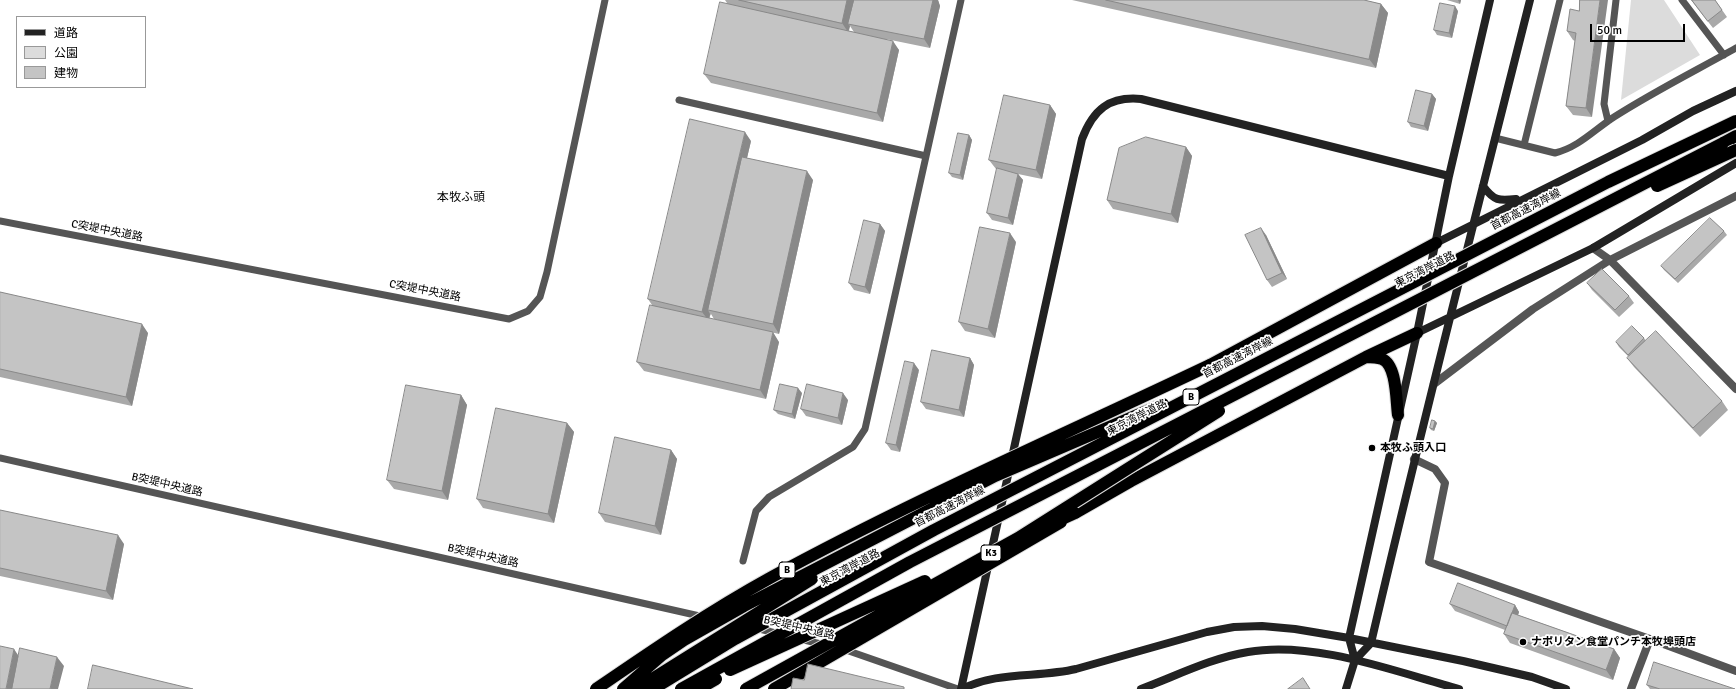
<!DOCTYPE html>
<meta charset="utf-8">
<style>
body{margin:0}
#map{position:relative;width:1736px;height:689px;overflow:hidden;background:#fff;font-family:Signika,"Noto Sans JP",sans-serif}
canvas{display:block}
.legend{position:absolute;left:16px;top:16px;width:130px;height:72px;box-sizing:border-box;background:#fff;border:1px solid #999;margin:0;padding:5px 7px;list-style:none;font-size:12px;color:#000}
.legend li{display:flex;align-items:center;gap:8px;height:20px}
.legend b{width:20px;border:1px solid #999}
.scale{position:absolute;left:1590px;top:24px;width:95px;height:18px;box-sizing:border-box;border:2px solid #000;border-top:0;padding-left:5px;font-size:12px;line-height:14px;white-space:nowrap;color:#000;-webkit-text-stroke:3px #fff;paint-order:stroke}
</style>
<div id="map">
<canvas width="1736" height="689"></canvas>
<ul class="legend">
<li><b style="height:5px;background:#222"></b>道路</li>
<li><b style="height:11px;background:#dcdcdc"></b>公園</li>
<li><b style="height:11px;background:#c4c4c4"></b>建物</li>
</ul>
<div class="scale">50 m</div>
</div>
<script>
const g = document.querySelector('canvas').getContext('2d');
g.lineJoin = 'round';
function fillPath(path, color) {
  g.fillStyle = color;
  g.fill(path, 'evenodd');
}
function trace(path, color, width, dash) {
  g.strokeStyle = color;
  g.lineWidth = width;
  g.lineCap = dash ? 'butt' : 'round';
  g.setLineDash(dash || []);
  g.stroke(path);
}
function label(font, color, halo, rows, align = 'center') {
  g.font = font + ' Signika,"Noto Sans JP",sans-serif';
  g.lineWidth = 3.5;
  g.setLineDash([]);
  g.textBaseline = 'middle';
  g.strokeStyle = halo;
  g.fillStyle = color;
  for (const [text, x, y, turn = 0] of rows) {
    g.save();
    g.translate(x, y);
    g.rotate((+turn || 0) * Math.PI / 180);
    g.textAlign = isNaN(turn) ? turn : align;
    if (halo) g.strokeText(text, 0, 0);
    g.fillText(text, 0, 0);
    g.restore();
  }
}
fillPath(new Path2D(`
 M1631,0h33l36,55 -79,45z`), '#dcdcdc');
const highway = new Path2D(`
 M1723,143l13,-7
 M1366,357c5,0 11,0 16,2 15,6 14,42 16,56
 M1210,365l226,-122
 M1075,513l56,-32 235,-124 51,-24`);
trace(highway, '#dbdbdb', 14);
trace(new Path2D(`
 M1682,0l42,55
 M679,100l247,56
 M1608,121l-4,-17 12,-104
 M1495,138l60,15c24,-6 39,-23 59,-36 39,-25 81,-46 122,-69
 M1524,145l36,-145
 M0,221l509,98 19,-8 12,-14 7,-25 58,-272
 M0,458l704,159
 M743,561l13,-50 13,-14 84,-50 12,-18 96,-429
 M755,628l25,6
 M800,639l25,6
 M843,649l115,40`), '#555', 7);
trace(new Path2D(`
 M1593,248l17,12 126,129
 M1434,384l99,-75 77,-49 126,-64
 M1414,459l21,10 10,14 -16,79 221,77
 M1631,689l19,-50 86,32`), '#555', 8);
trace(new Path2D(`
 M1483,186c11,15 16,15 33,13
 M1436,243l206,-103 51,-29 43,-20
 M1417,333l176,-85 143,-85
 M1355,660l-6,-22 68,-305 32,-157 41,-176
 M961,689l121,-550c11,-29 27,-43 59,-40l308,77
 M962,689c35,-18 76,-11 114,-20l131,-37 27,-5 28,-1 33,3 54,9 114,23 69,16 34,12
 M1141,689c35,-13 70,-31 107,-37 65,-12 148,20 211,37
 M1346,689l9,-29 16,-17c50,-215 105,-429 159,-643`), '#222', 8);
trace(highway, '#000', 12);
const highwayBridge = new Path2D(`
 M1657,186l79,-36
 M1053,523l22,-10
 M730,670l195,-89
 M596,689c57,-39 114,-78 174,-111 143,-78 293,-143 440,-213
 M623,689l39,-34 22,-15 60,-34 251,-130 168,-72
 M636,689l176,-110
 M653,689l82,-50 199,-109 674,-348 128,-61
 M681,689l229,-127 813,-419
 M699,689l17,-10
 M746,689l272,-151 201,-127
 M774,689l287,-167`);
trace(highwayBridge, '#dbdbdb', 14, []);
trace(highwayBridge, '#000', 12);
fillPath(new Path2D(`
 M725,0h213l2,6 -10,42 -44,-9 13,11 -16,72 -172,-39 -7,-9 23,-71zM850,26l4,6 -5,-1z
 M1072,0h292l17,4 7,9 -12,55z
 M1447,0h14l-1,4z
 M1691,0h24l12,17 -14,11z
 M1458,11l-6,27 -15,-3 -3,-5z
 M1579,11l13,106 -19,-2 -7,-9 9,-65 -2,-1 -6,-9z
 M1432,94l4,5 -8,32 -17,-4 -3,-5z
 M1050,105l6,9 -14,65 -24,-5 5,6 -10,45 -21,-5 -5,-7 10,-44h-1l-7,-9z
 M969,135l3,5 -9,40 -11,-3 -3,-4z
 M751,141l-4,17 66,22 -34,154 -65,-15 -3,-5 -2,4 70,24 -13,57 -122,-28 -7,-9 15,-57 -4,-6z
 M1186,147l6,9 -14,67 -65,-14 -6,-9z
 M880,224l5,7 -15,63 -16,-4 -5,-7z
 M1724,231l3,4 -49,48 -14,-13 -3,-4z
 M1266,235l21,44 -15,8 -5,-7z
 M1016,242l-21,96 -30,-7 -6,-9z
 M1587,283l42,13 5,7 -15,14 -27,-27z
 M0,292l148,41 -16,73 -132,-29z
 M1644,338l2,3 76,60 6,9 -28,27 -66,-70 -7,-9 2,-1 -10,-10 -3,-5z
 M970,358l4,7 -10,52 -38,-8 -5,-7z
 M919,370l-19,82 -9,-2 -5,-7z
 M802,393l-7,26 -17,-5 -4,-4z
 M461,395l6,10 -19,95 -54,-11 -7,-9z
 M848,400l-6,25 -36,-9 -5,-7z
 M1435,421l2,2 -3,8 -3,-1 -1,-2z
 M567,423l7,9 -20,91 -71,-15 -6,-9z
 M671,450l6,9 -16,76 -56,-13 -6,-9z
 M0,510l124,34 -11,56 -113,-24z
 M1450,604l65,1 4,7 -1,3 96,34 6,9 -7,22 -103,-37 -6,-9 1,-4 -50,-19z
 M1647,685l88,4h-85z`), '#a9a9a9');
fillPath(new Path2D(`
 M847,0h8l-7,24 2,2 -2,6 -6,-9z
 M933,0h5l2,6 -10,42 -6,-9z
 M1458,0h3l-1,4z
 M1600,0h8l-16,117 -6,-9z
 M1381,4l7,9 -12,55 -7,-9z
 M1455,6l3,5 -6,27 -3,-5z
 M893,41l6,9 -16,72 -6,-9z
 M1432,94l4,5 -8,32 -4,-5z
 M1050,105l6,9 -14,65 -6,-9z
 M745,132l6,9 -40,169h-3l2,4 -1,7 -7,-9z
 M969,135l3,5 -9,40 -3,-5z
 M1186,147l6,9 -14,67 -7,-9z
 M807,171l6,9 -34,154 -6,-10z
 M1018,174l5,6 -10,45 -5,-7z
 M880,224l5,7 -15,63 -5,-7z
 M1261,228l5,7 21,44 -5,-6z
 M1010,233l6,9 -21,96 -7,-9z
 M142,324l6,9 -16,73 -6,-9z
 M773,332l6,10 -13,57 -6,-9z
 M970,358l4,7 -10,52 -5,-7z
 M914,363l5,7 -19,82 -4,-7z
 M798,388l4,5 -7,26 -3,-5z
 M843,393l5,7 -6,25 -4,-7z
 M461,395l6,10 -19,95 -6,-9z
 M1435,421l2,2 -3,8 -1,-2z
 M567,423l7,9 -20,91 -6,-9z
 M671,450l6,9 -16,76 -6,-9z
 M118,535l6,9 -11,56 -7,-9z
 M1515,605l4,7 -7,21 -5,-7z
 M14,649l6,9 -6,31h-8z
 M1614,649l6,9 -7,22 -7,-10z
 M57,657l7,9 -6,23h-8z`), '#898989');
const building = new Path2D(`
 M739,0h108l-5,23z
 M854,0h79l-9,39 -76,-15z
 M1106,0h258l17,4 -12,55z
 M1580,0h20l-14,108 -20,-2 10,-73 -9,-2 3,-22 9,2z
 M1692,0h23l7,10 -14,11z
 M720,2l173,39 -16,72 -173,-39z
 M1440,3l15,3 -6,27 -15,-3z
 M1416,90l16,4 -8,32 -16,-4z
 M1004,95l46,10 -14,65 -47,-10z
 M690,119l55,13 -43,180 -54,-13z
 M958,133l11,2 -9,40 -11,-2z
 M1146,137l40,10 -15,67 -64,-14 12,-52z
 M742,157l65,14 -34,153 -65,-14z
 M997,168l21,6 -10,44 -21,-5z
 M1710,218l14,13 -49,48 -14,-13z
 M864,220l16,4 -15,63 -16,-4z
 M980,227l30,6 -22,96 -29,-7z
 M1261,228l21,45 -15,7 -22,-45z
 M1602,269l27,27 -14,14 -28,-27z
 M0,292l142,32 -16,73 -126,-28z
 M650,305l123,27 -13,58 -123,-28z
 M1632,326l12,12 -16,17 -12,-13z
 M1656,331l66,70 -29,27 -66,-70z
 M932,350l38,8 -11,52 -38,-8z
 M905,361l9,2 -18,82 -10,-2z
 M780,384l18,4 -6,26 -18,-4z
 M807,384l36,9 -5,25 -37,-9z
 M406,385l55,10 -19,96 -55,-11z
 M496,408l71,15 -19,91 -71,-15z
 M1432,420l3,1 -2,8 -3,-1z
 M615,437l56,13 -16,76 -56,-13z
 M0,510l118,25 -12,56 -106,-23z
 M1458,583l57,22 -8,21 -57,-22z
 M1512,613l102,36 -8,21 -102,-36z
 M0,646l14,3 -8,40h-6z
 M20,648l37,9 -7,32h-38z
 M1654,662l81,27h-75l-13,-4z
 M808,664l96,23v2h-113l2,-11 11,2z
 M93,665l100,24h-105z
 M1303,678l7,11h-22z`);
fillPath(building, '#c4c4c4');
trace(building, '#898989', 1);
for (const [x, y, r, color] of [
 [1372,448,4,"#000"],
 [1523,642,4,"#000"]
]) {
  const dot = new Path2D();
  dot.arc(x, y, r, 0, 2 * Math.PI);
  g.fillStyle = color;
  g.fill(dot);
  trace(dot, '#fff', 1.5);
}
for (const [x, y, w] of [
 [1191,397,16],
 [991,553,20],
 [787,570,16]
]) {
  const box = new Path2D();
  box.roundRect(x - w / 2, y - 8, w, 16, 3);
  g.fillStyle = '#fff';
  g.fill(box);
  trace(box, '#000', 1);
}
label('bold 10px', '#000', null, [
 ["B",1191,397],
 ["K3",991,553],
 ["B",787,570]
]);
label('11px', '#000', '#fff', [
 ["首都高速湾岸線",1526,210,-27],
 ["C突堤中央道路",107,231,11],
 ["東京湾岸道路",1425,270,-27],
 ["C突堤中央道路",425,291,11],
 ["首都高速湾岸線",1238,358,-27],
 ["東京湾岸道路",1137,418,-27],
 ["B突堤中央道路",167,485,13],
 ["首都高速湾岸線",950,507,-27],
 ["B突堤中央道路",483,556,13],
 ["東京湾岸道路",850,568,-28],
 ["B突堤中央道路",799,628,13]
]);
label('bold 11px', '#000', '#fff', [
 ["本牧ふ頭入口",1380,448],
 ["ナポリタン食堂パンチ本牧埠頭店",1531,642]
], 'left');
label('12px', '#000', '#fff', [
 ["本牧ふ頭",461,198]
]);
</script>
